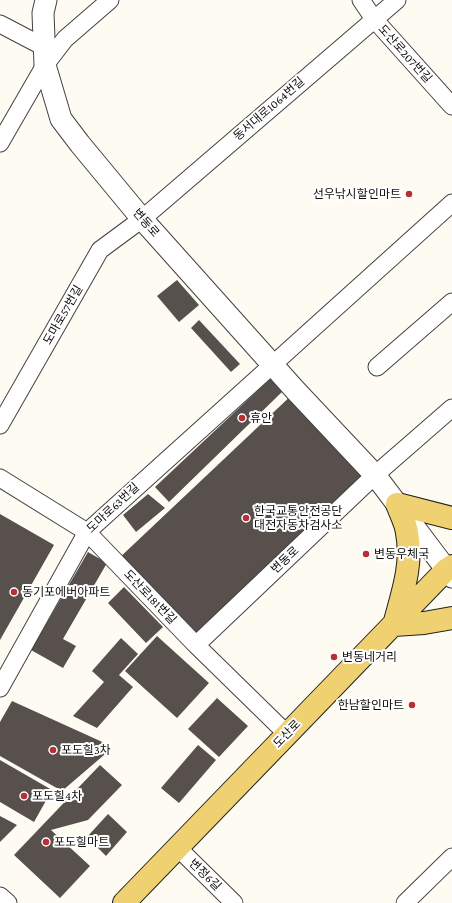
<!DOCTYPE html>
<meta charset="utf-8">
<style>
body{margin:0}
canvas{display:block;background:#fefcf2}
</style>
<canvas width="452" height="903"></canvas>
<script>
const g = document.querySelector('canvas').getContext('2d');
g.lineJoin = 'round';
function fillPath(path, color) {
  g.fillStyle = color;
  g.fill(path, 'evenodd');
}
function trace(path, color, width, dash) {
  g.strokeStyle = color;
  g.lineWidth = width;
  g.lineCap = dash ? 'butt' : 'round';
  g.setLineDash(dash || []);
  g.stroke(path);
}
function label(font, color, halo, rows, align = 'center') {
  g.font = font + ' "Crimson Pro","Noto Sans KR",serif';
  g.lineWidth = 4;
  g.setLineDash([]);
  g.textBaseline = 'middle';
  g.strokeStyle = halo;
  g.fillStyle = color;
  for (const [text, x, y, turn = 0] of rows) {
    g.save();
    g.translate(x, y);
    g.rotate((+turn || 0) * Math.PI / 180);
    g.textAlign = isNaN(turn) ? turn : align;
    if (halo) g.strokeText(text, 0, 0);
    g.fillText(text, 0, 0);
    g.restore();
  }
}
fillPath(new Path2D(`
 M177,280l22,25 -20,17 -22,-26z
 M199,320l41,44 -9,8 -40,-44z
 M272,377l12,13 -115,112 -14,-15z
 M296,391l79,84 -179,170 -80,-84z
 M148,494l17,14 -29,24 -13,-17z
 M0,514l54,31 -54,95z
 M88,552l19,11 -44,76 13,7 -13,22 -32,-18z
 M124,587l39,40 -17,16 -38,-40z
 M157,636l52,47 -32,35 -52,-47z
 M121,638l17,16 -19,21 14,12 -36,41 -24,-12 31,-34 -12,-11z
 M217,698l31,28 -29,31 -31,-28z
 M12,701l97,44 -5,10 -42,36 -62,-35v-34z
 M198,745l18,15 -37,43 -18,-15z
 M0,760l52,30 -18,32 -34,-20z
 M100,765l22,20 -34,35 -37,10 39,36 -30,32 -46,-43z
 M108,814l19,18 -21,24 -19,-19z
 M0,816l17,9 -17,17z`), '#57504c');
const minor = new Path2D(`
 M361,0l13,19 78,87
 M0,24l44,23
 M0,143l45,-78 20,-26 45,-39
 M377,367l75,-65
 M0,425l100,-175 42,-31 255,-219
 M0,478l87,54 109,113 91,89
 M196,645l179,-170 77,-67
 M0,688l87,-156 365,-329
 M177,847l57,56
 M0,896l8,7
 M405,903l47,-46`);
const tertiary = new Path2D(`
 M46,0l-3,13 2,52 16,54 19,25 62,75 154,172 79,84 77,102`);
const primary = new Path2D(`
 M397,504c3,9 9,19 10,29 6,32 -5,61 -13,92l30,-2 28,-5
 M397,504l55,14
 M124,903l322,-333 6,-4`);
trace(minor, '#424242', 19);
trace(tertiary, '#424242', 23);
trace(primary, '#202020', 24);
trace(minor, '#fff', 17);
trace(tertiary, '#fff', 21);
trace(primary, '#efd171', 22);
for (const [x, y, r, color] of [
 [409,194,4,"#b62f35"],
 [242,418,4,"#b62f35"],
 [246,518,4,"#b62f35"],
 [366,554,4,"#b62f35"],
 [14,592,4,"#b62f35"],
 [334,657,4,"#b62f35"],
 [412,705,4,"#b62f35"],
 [53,750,4,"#b62f35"],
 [24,796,4,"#b62f35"],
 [46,842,4,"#b62f35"]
]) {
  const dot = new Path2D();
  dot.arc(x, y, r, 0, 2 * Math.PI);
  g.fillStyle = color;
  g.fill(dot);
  trace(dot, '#fff', 1.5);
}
label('12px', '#0f0f0f', '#fff', [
 ["도산로207번길",405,54,48],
 ["동서대로1064번길",269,109,-41],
 ["변동로",146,223,49],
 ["도마로57번길",63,315,-60],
 ["도마로63번길",113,508,-43],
 ["변동로",285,560,-43],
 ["도산로181번길",150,597,46],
 ["도산로",287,734,-46],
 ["변정6길",205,875,44]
]);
label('12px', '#0f0f0f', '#fff', [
 ["선우낚시할인마트",401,194,"right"],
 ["휴안",250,418],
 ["한국교통안전공단",254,511],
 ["대전자동차검사소",254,525],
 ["변동우체국",374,554],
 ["동기포에버아파트",22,592],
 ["변동네거리",342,657],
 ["한남할인마트",404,705,"right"],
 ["포도힐3차",61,750],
 ["포도힐4차",32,796],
 ["포도힐마트",54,842]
], 'left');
</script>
